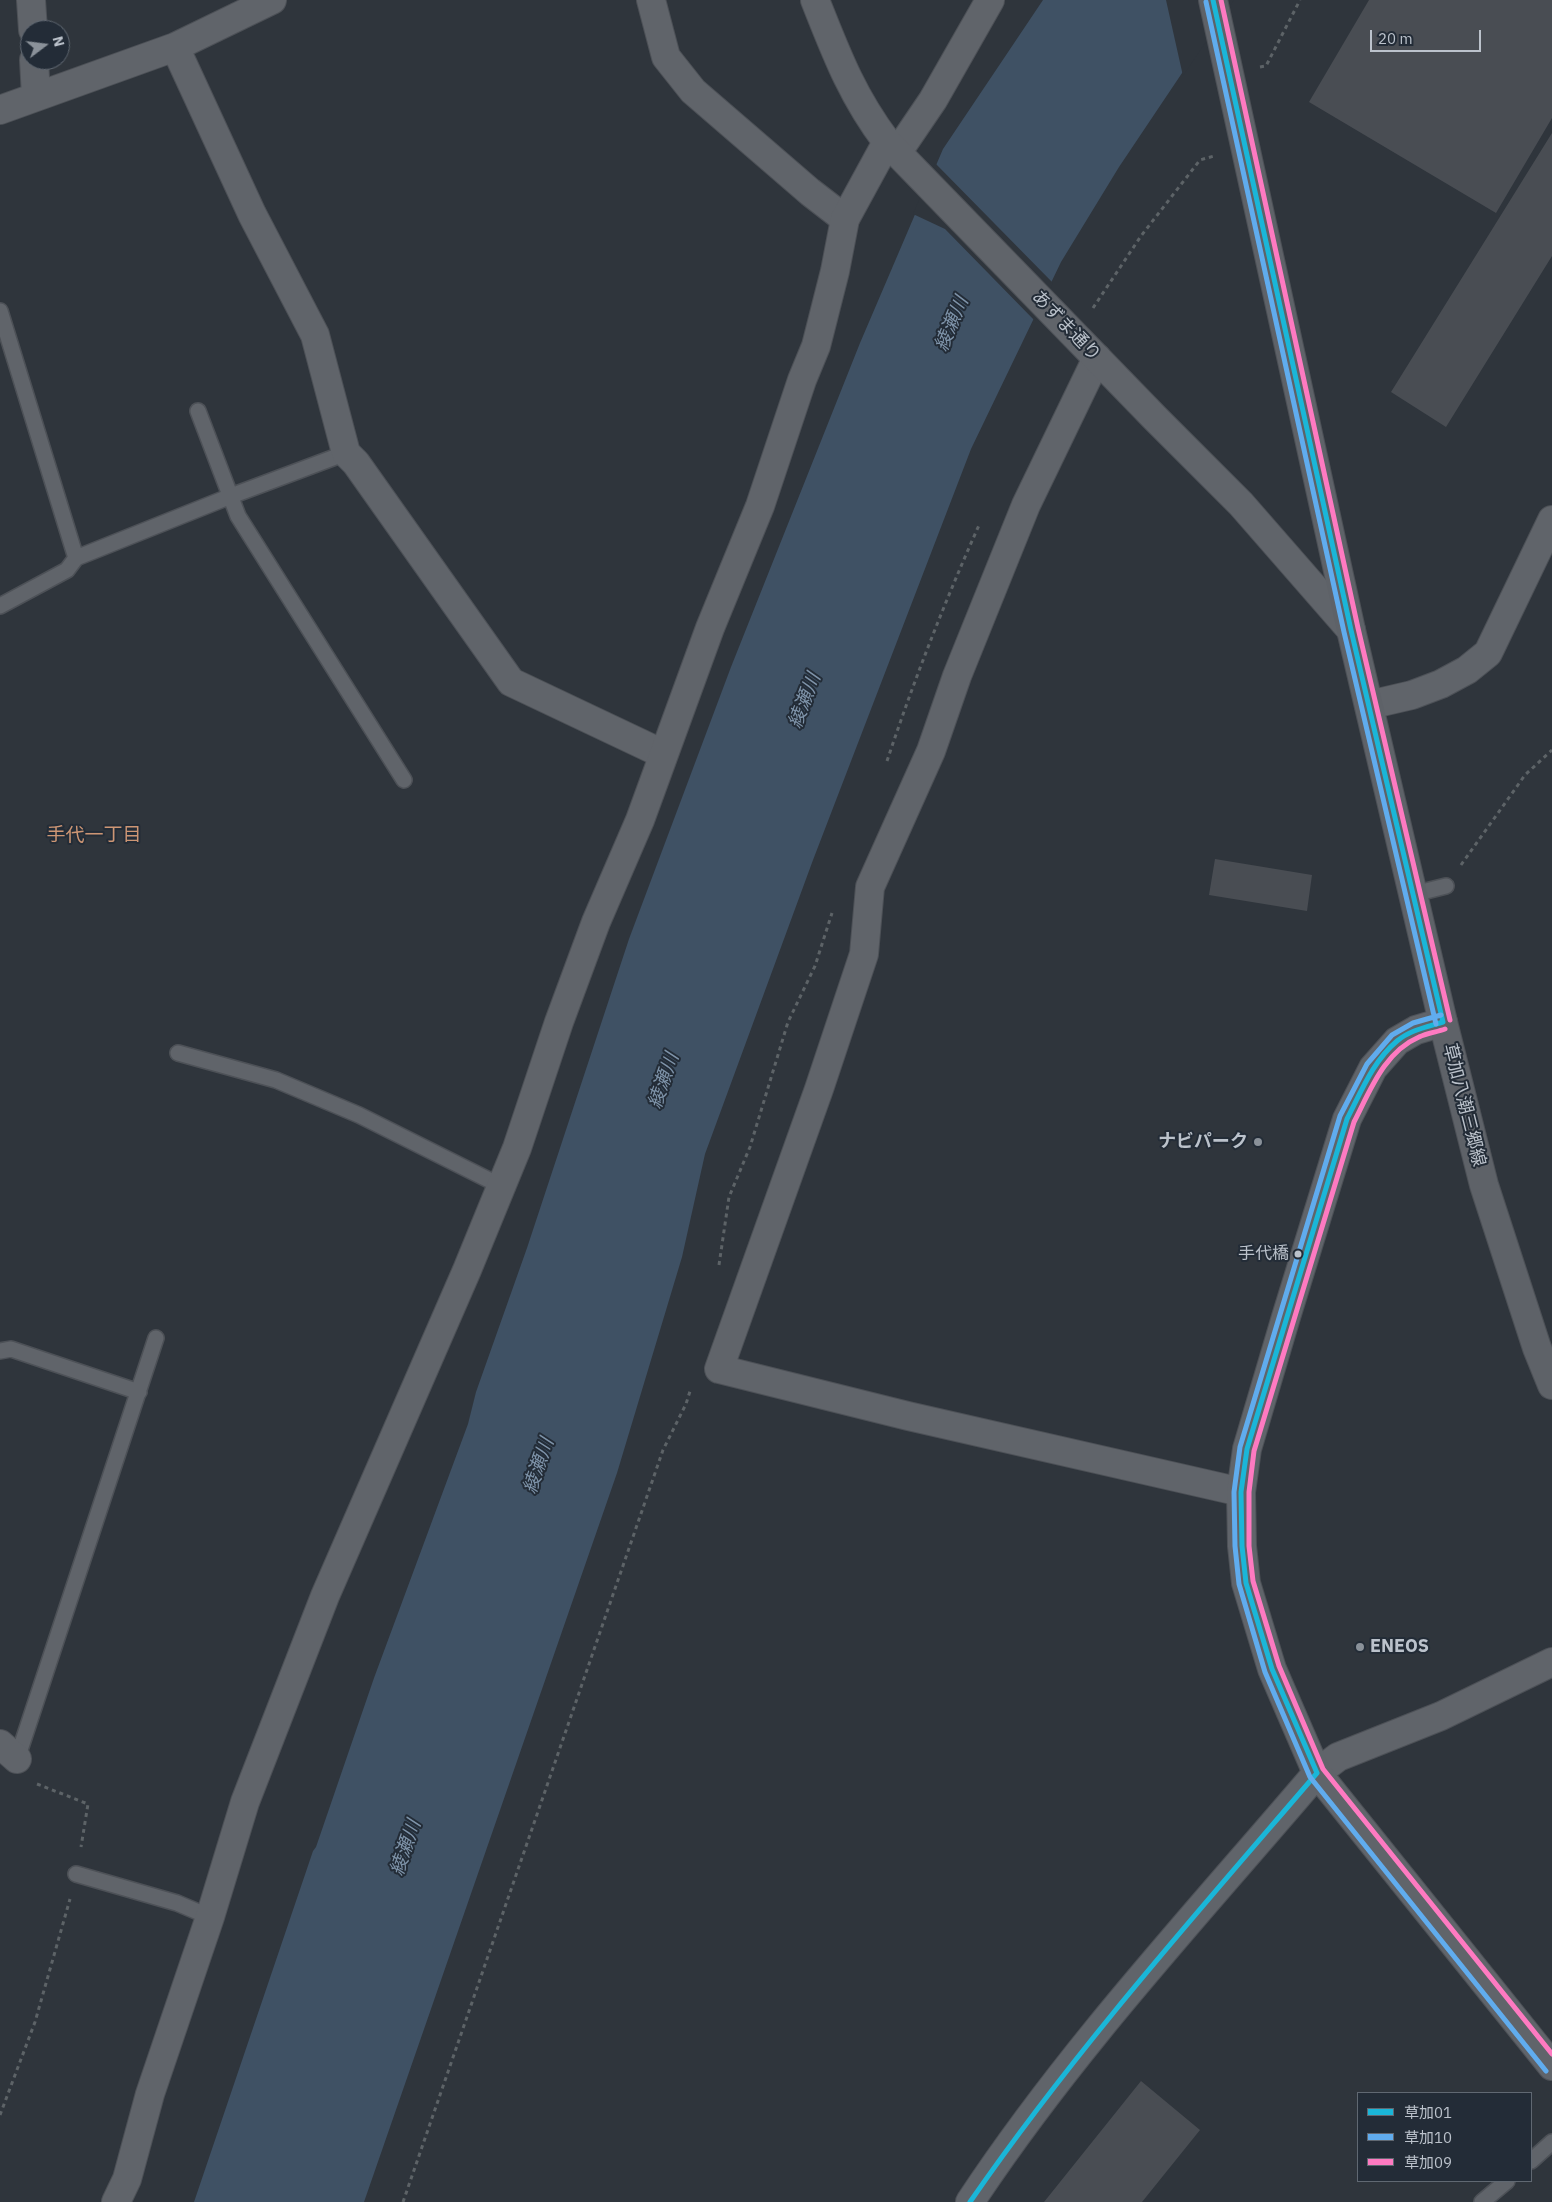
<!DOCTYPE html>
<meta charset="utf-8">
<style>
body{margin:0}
#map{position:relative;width:1552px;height:2202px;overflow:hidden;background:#2f353c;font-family:"IBM Plex Sans","Noto Sans JP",sans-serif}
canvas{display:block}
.legend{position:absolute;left:1357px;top:2092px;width:175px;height:90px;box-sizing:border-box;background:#232c37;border:1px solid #606872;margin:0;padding:6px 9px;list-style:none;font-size:15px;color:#bbc2cb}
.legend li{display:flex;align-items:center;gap:10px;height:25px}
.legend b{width:25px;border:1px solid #606872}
.north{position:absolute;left:20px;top:20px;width:50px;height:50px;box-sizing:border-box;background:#232c37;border:1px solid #606872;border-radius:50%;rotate:75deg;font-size:14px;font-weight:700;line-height:20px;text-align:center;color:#bbc2cb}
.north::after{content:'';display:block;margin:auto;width:18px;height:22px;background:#8a9199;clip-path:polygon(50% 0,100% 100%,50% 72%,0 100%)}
.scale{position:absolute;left:1370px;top:30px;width:111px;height:22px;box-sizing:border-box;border:2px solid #bbc2cb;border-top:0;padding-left:6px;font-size:15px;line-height:18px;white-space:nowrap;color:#bbc2cb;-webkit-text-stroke:4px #232c37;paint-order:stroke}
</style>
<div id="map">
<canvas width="1552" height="2202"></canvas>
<ul class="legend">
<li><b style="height:6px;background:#1ab6d8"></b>草加01</li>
<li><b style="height:6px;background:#60acee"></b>草加10</li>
<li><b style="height:6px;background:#fe7ac1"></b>草加09</li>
</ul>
<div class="north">N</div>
<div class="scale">20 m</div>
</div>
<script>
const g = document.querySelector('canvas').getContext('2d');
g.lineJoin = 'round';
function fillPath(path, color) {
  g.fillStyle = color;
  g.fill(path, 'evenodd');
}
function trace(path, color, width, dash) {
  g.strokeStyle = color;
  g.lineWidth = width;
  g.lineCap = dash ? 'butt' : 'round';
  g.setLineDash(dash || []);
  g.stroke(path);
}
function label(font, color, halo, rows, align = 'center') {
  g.font = font + ' "IBM Plex Sans","Noto Sans JP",sans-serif';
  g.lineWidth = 4;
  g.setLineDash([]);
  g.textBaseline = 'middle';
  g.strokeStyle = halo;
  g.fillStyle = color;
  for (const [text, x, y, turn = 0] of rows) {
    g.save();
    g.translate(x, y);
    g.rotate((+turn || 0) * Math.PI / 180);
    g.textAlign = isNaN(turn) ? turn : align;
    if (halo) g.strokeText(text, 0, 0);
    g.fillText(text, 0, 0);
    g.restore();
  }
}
fillPath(new Path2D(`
 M1043,0h188l-112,167 -58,95 -90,187 -158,411 -108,294 -23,103 -65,216 -253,729h-170l119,-351 3,-4 58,-169 94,-254 8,-32 51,-144 102,-309 102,-272 129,-324 83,-194z`), '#3f5164');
fillPath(new Path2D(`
 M1166,0h68l-51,76z
 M935,163l118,120 -18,38 -90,-92 -32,-15z`), '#2f353c');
fillPath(new Path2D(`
 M1369,0h183v118l-56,95 -187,-111z
 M1552,133v123l-106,171 -55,-35z
 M1215,859l97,16 -5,36 -98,-16z
 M1141,2081l59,49 -58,72h-98z`), '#494d53');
const service = new Path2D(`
 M0,311l76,247 -9,12 -67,36
 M198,411l40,105 166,264
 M76,558l155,-62 115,-43
 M1414,894l32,-8
 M178,1053l98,27 83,35 142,71
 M0,1351l11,-2 128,43
 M17,1759l139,-421
 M76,1874l101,29 33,14
 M1531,2161l21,-19
 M1482,2202l25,-21`);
const minor = new Path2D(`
 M31,0l2,30
 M651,0l15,57 27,34 117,101 35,27
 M175,47l77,167 63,121 31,118 10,10 155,219 152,72
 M34,60l2,36
 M0,110l175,-63 97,-47
 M897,153l36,-53 57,-100
 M1097,358l-71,147 -69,171 -26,75 -61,136 -6,67 -45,135 -100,280 189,47 333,76
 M0,1744l17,15
 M1317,1773l21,-16 103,-41 111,-54`);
const tertiary = new Path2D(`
 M815,0c21,53 37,96 72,142l268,276 86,86 110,126
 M1369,705l43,-10 29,-11 26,-14 21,-17 64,-133
 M1443,1022l-27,8 -19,11 -24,27 -26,51 -61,198 -39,132 -6,43 1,54 4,37 26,86 45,104 235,293
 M116,2202l11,-23 23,-85 60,-177 35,-115 80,-206 142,-326 50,-122 42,-126 37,-100 44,-102 70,-192 50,-122 42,-126 14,-34 19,-75 10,-52 42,-77
 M970,2202c101,-153 228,-289 347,-429`);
const secondary = new Path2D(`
 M1213,0l138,630 92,392 41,163 53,163 15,37`);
trace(service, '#4d5157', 18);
trace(minor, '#4d5157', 30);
trace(tertiary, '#4d5157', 30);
trace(secondary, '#4d5157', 30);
trace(new Path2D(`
 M1260,67l6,-1 34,-66
 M1093,308l48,-72 59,-76 14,-4
 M887,761c27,-81 58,-160 93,-238
 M1461,865l64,-90 27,-25
 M719,1265l10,-68 21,-50 38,-125 27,-56 17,-53
 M37,1784l51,20 -7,43
 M0,2115l35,-93 35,-123
 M403,2202l260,-752 23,-46 5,-16`), '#5d6367', 3, [4, 4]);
trace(service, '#60646a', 15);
trace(minor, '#60646a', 28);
trace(tertiary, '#60646a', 28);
trace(secondary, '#5e6268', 28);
trace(new Path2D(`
 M1213,0l138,630 92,392
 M1317,1773l-45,-104 -26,-86 -4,-37 -1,-54 6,-43 100,-330c14,-27 26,-58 50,-78 13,-11 30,-14 46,-19
 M970,2202c105,-152 227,-289 347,-429`), '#1ab6d8', 5);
trace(new Path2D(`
 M1206,2l138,630 92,392
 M1441,1015l-28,8 -21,12 -25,29 -27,52 -100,331 -6,45 1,54 4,38 26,88 45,105 236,294`), '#60acee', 5);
trace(new Path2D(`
 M1221,0l137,628 92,392
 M1445,1029c-8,3 -18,4 -26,8 -35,15 -49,54 -65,85l-100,329 -5,41v54l4,35 26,85 44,103 229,285`), '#fe7ac1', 5);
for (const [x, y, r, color] of [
 [1258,1142,5,"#8a9199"],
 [1298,1254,4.5,"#bbc2cb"],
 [1360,1647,5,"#8a9199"]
]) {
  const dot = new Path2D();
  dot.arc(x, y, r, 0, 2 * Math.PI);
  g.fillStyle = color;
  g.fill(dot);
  trace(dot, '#232c37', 2);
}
label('17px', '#bbc2cb', '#232c37', [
 ["手代橋",1289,1254]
], 'right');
label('18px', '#bbc2cb', '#232c37', [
 ["あずま通り",1066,326,46],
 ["草加八潮三郷線",1464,1105,76]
]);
label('bold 18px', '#bbc2cb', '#232c37', [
 ["ナビパーク",1248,1142],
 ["ENEOS",1370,1647,"left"]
], 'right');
label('italic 19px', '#7f94aa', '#232c37', [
 ["綾瀬川",952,324,-67],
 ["綾瀬川",805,701,-69],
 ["綾瀬川",664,1081,-71],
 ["綾瀬川",539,1466,-71],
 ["綾瀬川",406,1848,-71]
]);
label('19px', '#cd9674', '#232c37', [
 ["手代一丁目",94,836]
]);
</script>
